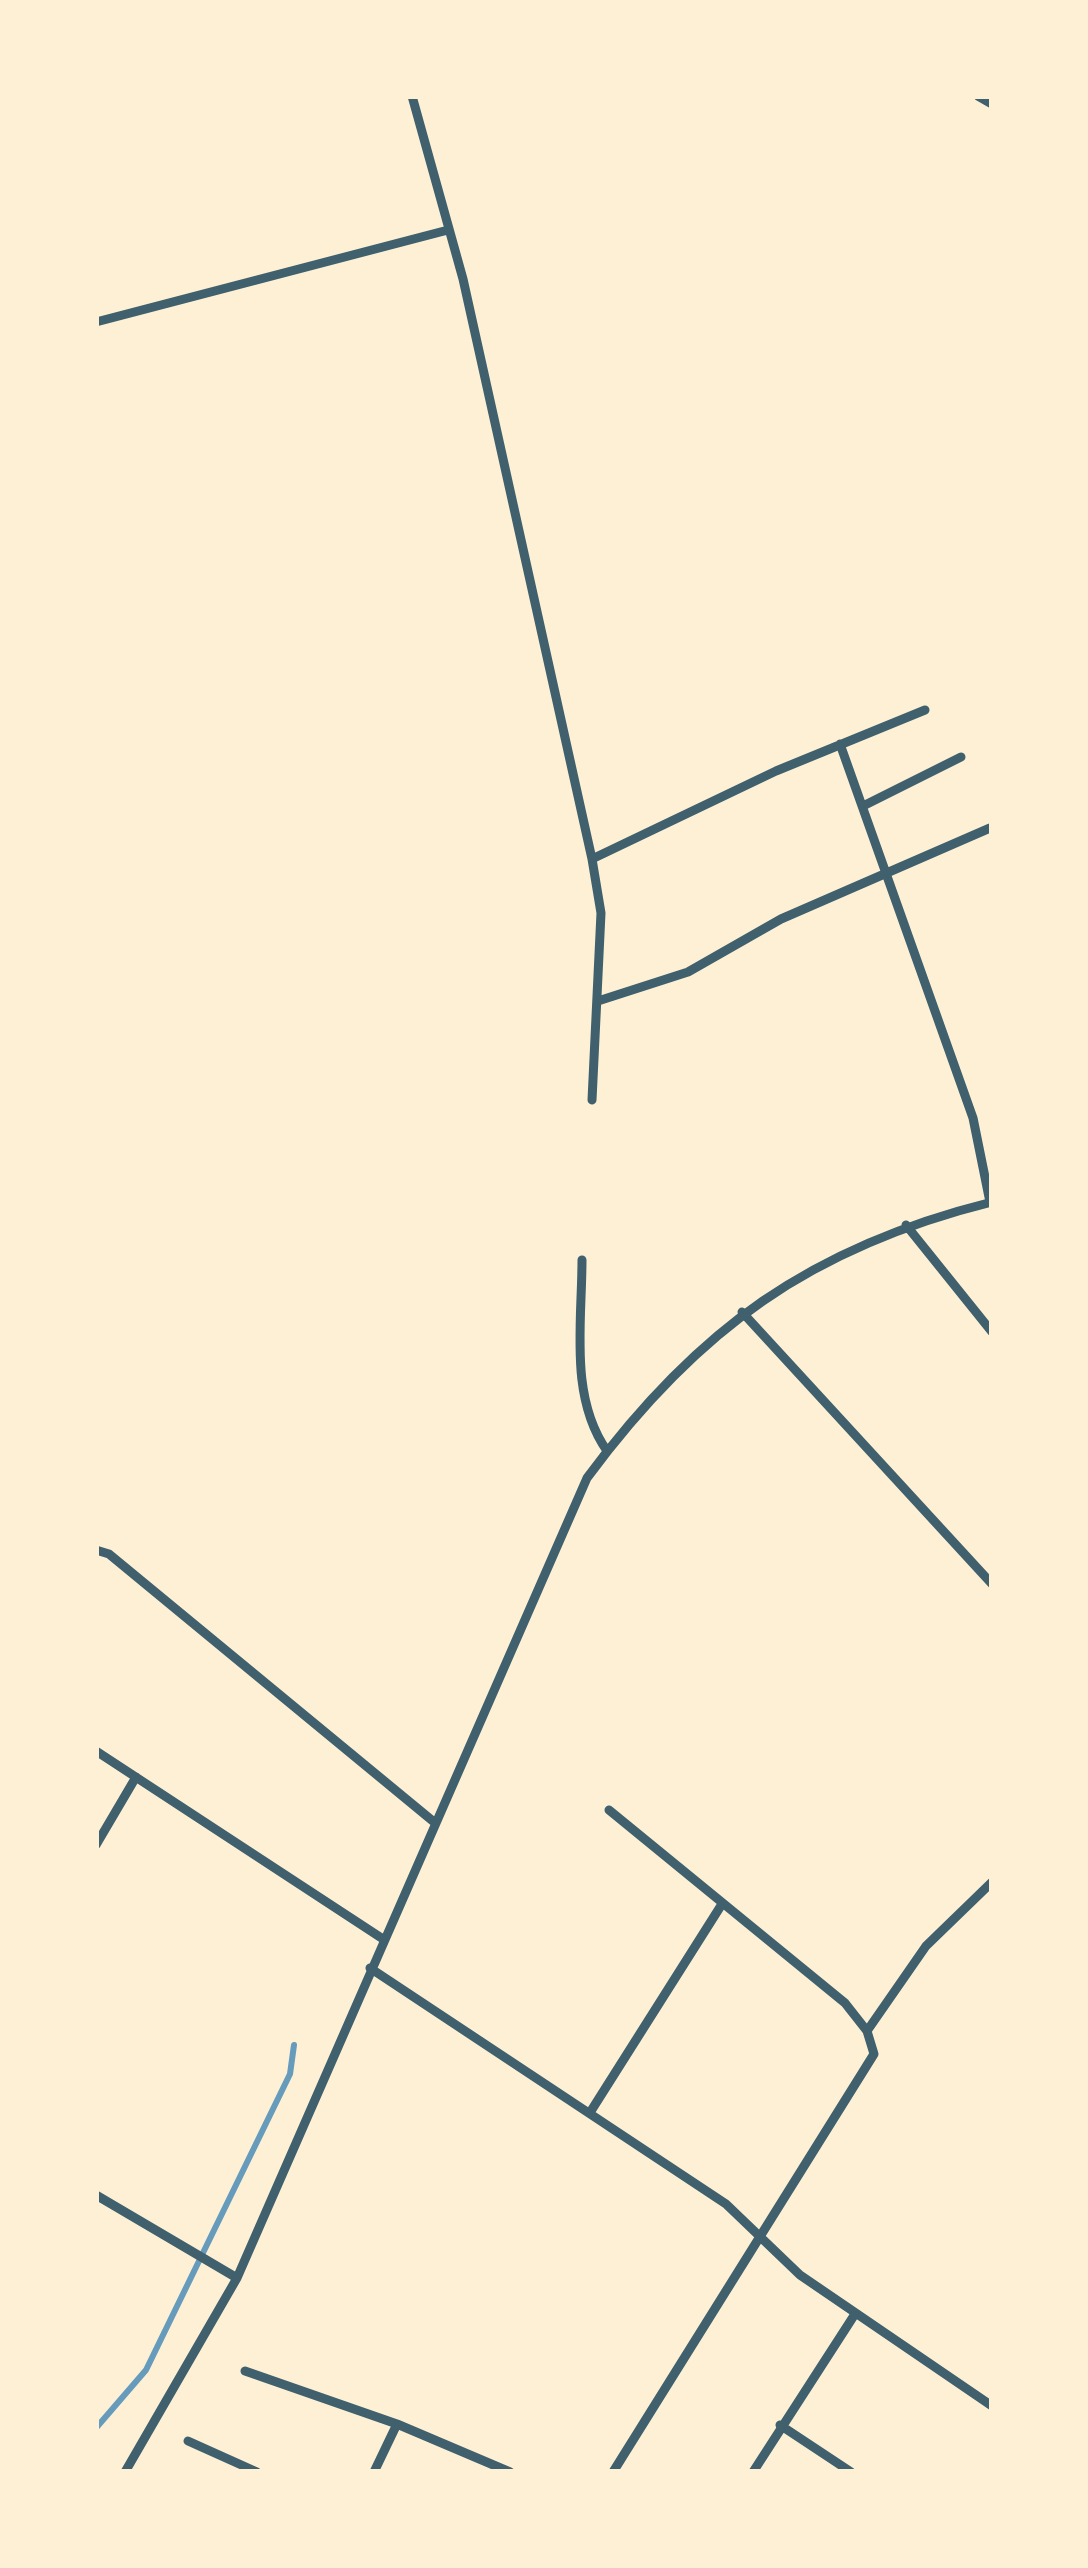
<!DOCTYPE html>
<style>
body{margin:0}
#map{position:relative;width:1088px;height:2568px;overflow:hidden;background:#fdf0d5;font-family:"Roboto Condensed",sans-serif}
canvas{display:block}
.frame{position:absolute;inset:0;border:99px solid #fdf0d5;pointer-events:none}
</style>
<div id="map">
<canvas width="1088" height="2568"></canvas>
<div class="frame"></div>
</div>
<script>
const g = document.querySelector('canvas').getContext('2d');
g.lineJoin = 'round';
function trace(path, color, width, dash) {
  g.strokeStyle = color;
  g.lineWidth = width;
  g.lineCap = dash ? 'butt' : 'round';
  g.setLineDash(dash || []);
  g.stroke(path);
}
trace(new Path2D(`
 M96,2428l50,-58 144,-296 4,-29`), '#669bbc', 6);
trace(new Path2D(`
 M412,96l51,183 129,580 9,54 -9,187
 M978,96l14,8
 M96,322l352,-92
 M840,744l133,374 17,84
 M865,805l96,-48
 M592,859l184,-88 149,-61
 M598,1001l90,-29 93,-53 209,-91
 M906,1225l86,107
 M582,1260c0,63 -13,137 25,191
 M742,1312l250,272
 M96,1550l13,4 325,268
 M96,1751l287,188
 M609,1810l236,193 22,28 7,23 -261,418
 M96,1845l40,-68
 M370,1968l356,236 74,71 192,131
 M867,2031l59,-85 66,-64
 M591,2111l131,-207
 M96,2195l141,83
 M245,2371l152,53 113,48
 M780,2425l71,47
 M188,2441l69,31
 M125,2472l112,-194 350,-800c110,-149 224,-231 405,-276
 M374,2472l23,-48
 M753,2472l102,-158`), '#3f606c', 9);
</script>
